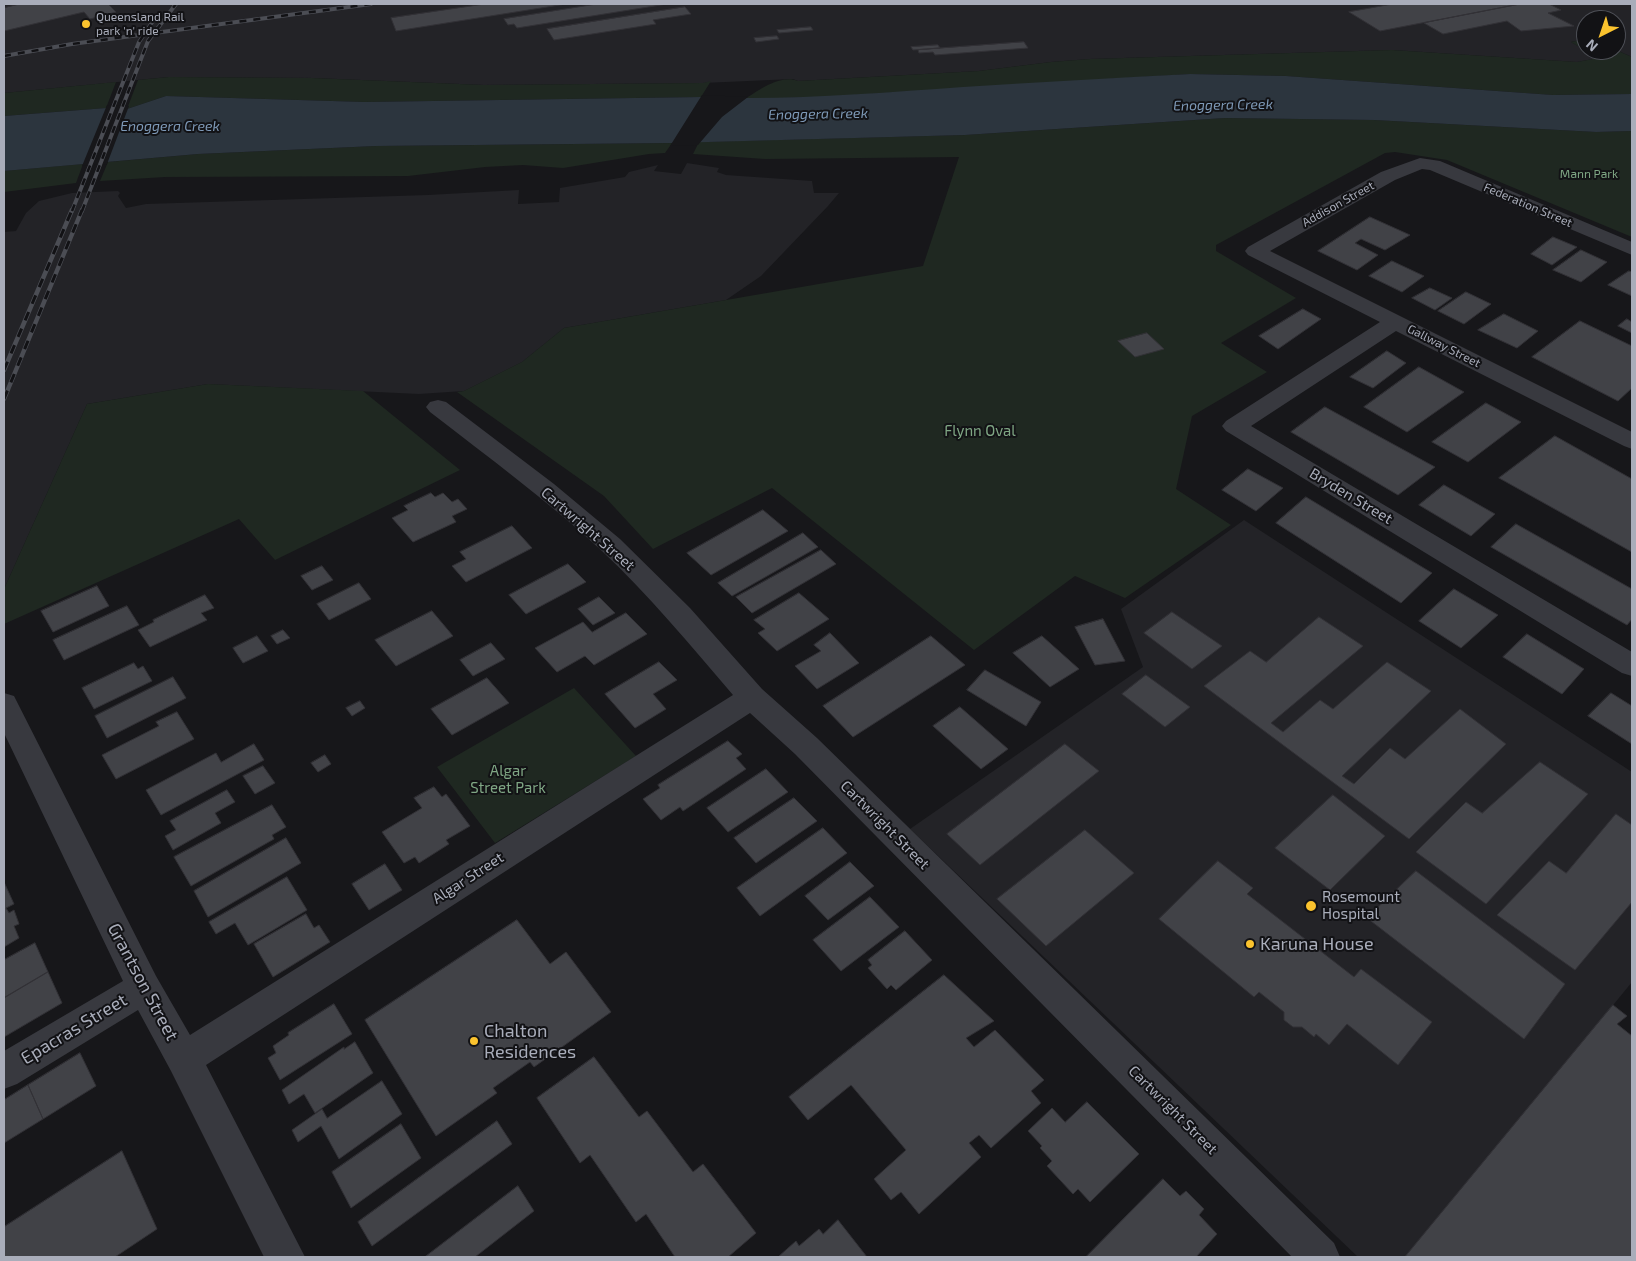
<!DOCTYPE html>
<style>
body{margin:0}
#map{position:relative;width:1636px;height:1261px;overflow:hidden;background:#17171a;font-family:"Exo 2",sans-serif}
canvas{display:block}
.frame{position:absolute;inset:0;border:5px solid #a9adba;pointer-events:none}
.north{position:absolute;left:1576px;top:10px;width:50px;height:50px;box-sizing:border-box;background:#121215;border:1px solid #4e5057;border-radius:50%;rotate:221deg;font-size:14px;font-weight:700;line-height:20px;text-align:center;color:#a9adba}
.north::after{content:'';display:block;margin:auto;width:18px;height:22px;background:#fbc32e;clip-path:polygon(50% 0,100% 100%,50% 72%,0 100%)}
</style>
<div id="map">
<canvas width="1636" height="1261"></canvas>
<div class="frame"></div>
<div class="north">N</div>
</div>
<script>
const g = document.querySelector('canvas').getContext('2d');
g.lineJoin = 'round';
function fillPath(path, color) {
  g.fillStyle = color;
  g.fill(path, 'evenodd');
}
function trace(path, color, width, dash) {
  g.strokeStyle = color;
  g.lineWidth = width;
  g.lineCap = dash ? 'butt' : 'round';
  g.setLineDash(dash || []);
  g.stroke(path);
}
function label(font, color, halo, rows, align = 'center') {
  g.font = font + ' "Exo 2",sans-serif';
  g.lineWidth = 4;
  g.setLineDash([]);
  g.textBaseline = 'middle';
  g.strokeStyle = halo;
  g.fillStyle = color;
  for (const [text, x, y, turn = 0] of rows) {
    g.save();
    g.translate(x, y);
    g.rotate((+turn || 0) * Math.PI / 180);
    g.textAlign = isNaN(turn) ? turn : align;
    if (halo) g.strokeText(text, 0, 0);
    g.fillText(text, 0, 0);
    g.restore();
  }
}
fillPath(new Path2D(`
 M4,4h1628v53l-16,-7v-30h-30v19l-15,3 28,16 -22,4 -185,-12 -302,9 -39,3 -72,9 -181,10 -5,-2 -90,4 -219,2 -172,-7 -143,-1 -165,16z
 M687,163l32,5 -2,4 9,3 86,6 2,12h25l-11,13 -67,70 -35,24 -162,28 -42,34 -58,29 -45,3 -211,-10 -121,20 -83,185v-357l12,-1 10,-18 13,-12 33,-8 46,-2 2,2 -2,3 8,12 20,-4 282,-9 91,-5 -1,14 41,-2 1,-14 65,-11 4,-5 29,-7 -4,6 27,3z
 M1244,520l388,252v210l-27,33 27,21v221h-274l-448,-428 233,-162 -22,-58z`), '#232327');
fillPath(new Path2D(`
 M1586,39v11h30l16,7v37l-79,1 -267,-19 -96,-2 -367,23 -78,2c14,-9 36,-25 53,-18l181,-10 72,-9 39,-3 302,-9 185,12 21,-4 -27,-16z
 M169,77l143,1 172,7 219,-2 8,-2 -10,16 -336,5 -199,-6 -39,13 11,-29z
 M116,82l-10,26 -102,8v-23z
 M1225,118l149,2 222,12 36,-1v106l-185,-77 -52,-8 -10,1 -169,92v6l80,47 -75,45 46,29 -75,44 -16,73 55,36 -106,73 -50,-22 -101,74 -202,-162 -119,61 -49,-53 -147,-104 7,-1 58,-29 42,-34 359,-62 36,-109 -194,2 -72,-5 6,-12 266,-7z
 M672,143l-7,10 -16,1 -86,14 -40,-3 -38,2 -77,9 -243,1 -65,4 8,-19 90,-8 178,-8z
 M83,164l-7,19 -72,9v-21z
 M208,384l155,7 97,79 -185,90 -36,-41 -235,105v-35l83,-185z
 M574,688l62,68 -141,87 -58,-76z`), '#1f2821');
fillPath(new Path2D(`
 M1190,74l96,2 267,19 79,-1v37l-36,1 -222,-12 -149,-2 -260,17 -293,8 -296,3 -178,8 -194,17v-55l102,-8 21,1 39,-13 199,6 336,-5c87,4 174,-4 262,-10 75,-5 151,-9 227,-13z`), '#2c353e');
fillPath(new Path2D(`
 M702,95l46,2 -26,20 -24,28 -28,1z
 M107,105l22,1 -22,58 -25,2z`), '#17171a');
const building = new Path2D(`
 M20,4h88l8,8 -26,7 -6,-7 -80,19v-23z
 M485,4h81l-170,27 -5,-13z
 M597,4h70l-150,24 -3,-4 -6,1 -4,-6z
 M1393,4h127l-140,27 -31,-19z
 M1520,4h29l12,6 -13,3 26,13 -53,5 -14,-10 -64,13 -19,-11z
 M685,7l6,7 -38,6 3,4 -102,16 -7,-11z
 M811,27l2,3 -34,3 -2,-3z
 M777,36l2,3 -23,3 -2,-4z
 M1024,42l4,6 -93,7 -2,-3 -14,1 -1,-3z
 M938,45l2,3 -27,2 -2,-3z
 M1370,217l40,18 -25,15 -24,-11 -6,4 23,12 -21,15 -39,-19z
 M1553,237l24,10 -25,18 -21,-11z
 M1581,250l26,12 -26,20 -28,-12z
 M1392,261l32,15 -22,16 -33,-16z
 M1629,271l3,1v24l-24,-11z
 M1430,288l22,10 -17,12 -23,-12z
 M1466,292l25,12 -27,20 -26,-13z
 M1303,309l18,10 -43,30 -19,-13z
 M1504,314l34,17 -21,17 -39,-18z
 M1627,319l5,3v11l-14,-7z
 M1580,321l52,25v42l-14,13 -86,-44z
 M1147,333l17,16 -29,8 -17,-16z
 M1387,351l19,12 -33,25 -23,-11z
 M1419,367l45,25 -57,40 -43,-25z
 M1486,403l35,19 -53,40 -36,-20z
 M1325,407l110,60 -37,28 -107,-63z
 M1555,436l77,43v73l-133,-74z
 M1248,469l35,19 -27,23 -34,-21z
 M1444,485l51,29 -24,22 -52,-31z
 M431,493l4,4 8,-4 9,9 6,-3 9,10 -15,7 4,6 -43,20 -21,-24 16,-8 -4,-4z
 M1306,497l126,76 -31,30 -125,-80z
 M763,510l25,21 -77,44 -24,-22z
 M1516,524l116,65v30l-5,6 -136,-78z
 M512,526l20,22 -66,34 -14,-16 14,-7 -6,-7z
 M803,533l15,14 -86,49 -14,-13z
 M821,550l15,14 -84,49 -16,-16z
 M568,564l18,18 -60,32 -17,-19z
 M322,566l11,14 -21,10 -11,-14z
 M359,583l12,16 -42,21 -12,-16z
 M97,586l12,20 -56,26 -12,-21z
 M1454,589l44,26 -37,33 -42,-27z
 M799,593l30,26 -52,32 -19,-18 7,-4 -11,-9z
 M205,595l9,13 -13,5 6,7 -57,27 -12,-17 16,-8 -1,-2z
 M599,597l16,16 -22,12 -15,-16z
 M127,606l12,19 -75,35 -11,-20z
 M432,611l21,25 -57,30 -21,-26z
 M1172,612l50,34 -30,23 -48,-36z
 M626,613l21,21 -53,31 -9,-9 -28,16 -22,-24 48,-26 9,10z
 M1319,617l44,29 -92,77 12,9 37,-32 13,9 54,-47 44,29 -89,85 12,8 36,-36 15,11 55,-50 46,35 -97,95 -205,-153 46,-35 16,11z
 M1103,619l22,42 -30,4 -20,-38z
 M283,630l7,8 -13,6 -6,-8z
 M830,633l29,30 -42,26 -22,-23 26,-15 -7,-6z
 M1527,634l57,35 -22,25 -59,-37z
 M257,636l11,15 -25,12 -10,-15z
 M931,636l34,29 -112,72 -30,-31z
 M1042,636l37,33 -29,18 -37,-34z
 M491,643l14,16 -32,17 -13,-16z
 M659,662l18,18 -24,14 13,15 -31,19 -30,-34z
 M134,663l4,6 5,-3 9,15 -58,28 -12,-21z
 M985,670l56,32 -15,24 -59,-36z
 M1146,675l44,32 -25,20 -43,-33z
 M173,677l13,21 -79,40 -12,-22z
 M487,678l22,25 -57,32 -21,-26z
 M1611,693l21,13v38l-44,-28z
 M360,701l5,7 -13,8 -6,-8z
 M960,707l48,42 -27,20 -48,-43z
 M177,712l17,27 -78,40 -14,-24 57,-29 -3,-4z
 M728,741l14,13 -6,4 10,11 -63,42 -3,-4 -19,13 -18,-21 17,-11 -2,-3z
 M254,744l10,16 -103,55 -15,-25 70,-37 5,9z
 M1065,744l34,27 -119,94 -33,-31z
 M325,755l6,9 -13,8 -7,-9z
 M1540,762l48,32 -102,110 -70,-52 50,-50 16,11z
 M263,766l12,17 -20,11 -12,-18z
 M766,769l22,23 -60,40 -21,-24z
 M434,787l8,10 4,-3 24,32 -24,14 3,4 -30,19 -4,-6 -11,6 -22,-31 40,-24 -8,-10z
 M227,790l8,12 -20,11 6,10 -48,27 -8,-14 11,-6 -6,-9z
 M1333,795l52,41 -55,54 -55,-42z
 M794,798l23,23 -61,42 -22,-25z
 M272,805l14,22 -14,8 2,4 -83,47 -17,-29z
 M1616,814l16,11v77l-57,68 -78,-55 52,-54 17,12z
 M823,828l24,25 -87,63 -23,-28z
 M1085,830l49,43 -88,73 -49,-47z
 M286,838l15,25 -93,54 -14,-26z
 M1218,861l35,27 -6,6 107,83 7,-8 71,53 -34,43 -51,-41 -18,21 -13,-11 -2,3 -12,-10h-9l-9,-7v-8l-25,-20 -5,5 -95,-78z
 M850,862l24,24 -46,34 -23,-24z
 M385,864l17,26 -33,20 -17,-26z
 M1416,871l149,113 -41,55 -157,-121z
 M287,877l20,33 -59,35 -13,-22 -19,11 -7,-12z
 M4,882l10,22 -8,4 3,5 5,-3 5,14 -5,2 5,12 -15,9z
 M870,897l29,30 -58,44 -28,-31z
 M306,914l8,14 5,-3 11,17 -57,35 -19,-33z
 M517,920l33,44 16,-12 45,60 -77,55 -4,-5 -37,26 4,5 -61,43 -71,-116z
 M905,931l27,29 -36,30 -5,-5 -4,4 -19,-21 4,-3 -4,-5z
 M35,943l13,29 -44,26v-38z
 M48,972l14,31 -58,34v-39z
 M944,975l50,46 -28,17 8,9 21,-17 49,50 -13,11 10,12 -50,45 -12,-13 -10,8 12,14 -62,57 -18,-22 -10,8 -17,-21 32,-29 -55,-65 -43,35 -19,-23z
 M334,1004l18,30 -72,46 -12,-22 8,-5 -3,-7 16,-11 -1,-2z
 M1613,1005l14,11 -10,8 15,12v221h-227z
 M355,1042l18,31 -58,40 -11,-19 -15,10 -7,-14 62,-43v2z
 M80,1053l16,33 -53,33 -15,-34z
 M594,1057l45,60 8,-6 46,61 10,-8 53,69 -28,24h-53l-29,-43 -10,8 -46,-67 -10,8 -43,-65z
 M382,1081l20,33 -63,45 -18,-33 -23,16 -6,-12 30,-21 5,9z
 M28,1085l15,34 -39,24v-43z
 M1087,1102l52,52 -49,48 -12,-13 -5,5 -26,-28 5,-5 -12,-13 2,-2 -14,-15 24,-23 13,14z
 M497,1121l15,23 -140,102 -14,-24z
 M401,1124l20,34 -70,50 -19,-36z
 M122,1151l35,78 -42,28h-111v-30z
 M1163,1179l17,17 6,-5 18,18 -5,6 18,19 -21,23h-110z
 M518,1186l16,25 -59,46h-50z
 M838,1220l29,37h-89l18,-16 3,5 20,-17 4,5z`);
fillPath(building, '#414247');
trace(building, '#323136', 1);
fillPath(new Path2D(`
 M1420,158l20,3 192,81v13l-202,-85 -8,-1 -27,11 -125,71 362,181v17l-8,-3 -228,-115 -145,95 381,226v24l-10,-3 -396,-242 -4,-5 4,-5 154,-99 -132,-67 -3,-4 3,-4 133,-75z
 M438,400l8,2 108,82 66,55 70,69 72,81 55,49 517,505 6,14h-48l-497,-503 -45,-41 -544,352 99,192h-41l-93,-186 -33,-61 -121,74 -13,5v-38l119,-70 -119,-248v-40l10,3 142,280 34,59 543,-340c-42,-49 -84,-100 -131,-144 -54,-50 -114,-94 -172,-139l-4,-5 4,-5z`), '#38393f');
const railFar1 = new Path2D(`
 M4,56l68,-12 299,-40
 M72,211l67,-169 18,-27
 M82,211l66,-170 28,-37`);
const rail = new Path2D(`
 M4,370l68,-160
 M4,399l78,-189`);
trace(railFar1, '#4b4d54', 4);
trace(rail, '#4b4d54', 4.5);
trace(railFar1, '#121215', 2.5, [7]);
trace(rail, '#121215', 3, [9]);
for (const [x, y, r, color] of [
 [86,24,5,"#fbc32e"],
 [1311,906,6,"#fbc32e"],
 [1250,944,5,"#fbc32e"],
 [474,1041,5,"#fbc32e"]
]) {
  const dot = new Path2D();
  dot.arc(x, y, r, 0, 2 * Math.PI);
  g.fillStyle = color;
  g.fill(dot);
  trace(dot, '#121215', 2);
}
label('12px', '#a9adba', '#121215', [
 ["Queensland Rail",96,17],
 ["park 'n' ride",96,31]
], 'left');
label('12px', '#7fa684', '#121215', [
 ["Mann Park",1589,174]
]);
label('12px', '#a9adba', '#121215', [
 ["Addison Street",1338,204,-29],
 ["Federation Street",1528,205,23],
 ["Gallway Street",1444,346,27]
]);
label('italic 14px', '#7e99b7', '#121215', [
 ["Enoggera Creek",1223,105,-1],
 ["Enoggera Creek",818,114,-1],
 ["Enoggera Creek",170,126]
]);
label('15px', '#7fa684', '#121215', [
 ["Flynn Oval",980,431],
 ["Algar",508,771],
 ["Street Park",508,788]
]);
label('15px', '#a9adba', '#121215', [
 ["Bryden Street",1351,496,31],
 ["Cartwright Street",588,529,41],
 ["Cartwright Street",885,825,45],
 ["Algar Street",468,878,-33],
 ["Cartwright Street",1173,1110,45]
]);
label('15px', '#a9adba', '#121215', [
 ["Rosemount",1322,897],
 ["Hospital",1322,914]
], 'left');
label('18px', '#a9adba', '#121215', [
 ["Karuna House",1260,944],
 ["Chalton",484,1031],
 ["Residences",484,1052]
], 'left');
label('18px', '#a9adba', '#121215', [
 ["Grantson Street",143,982,62],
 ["Epacras Street",74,1029,-31]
]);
</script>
